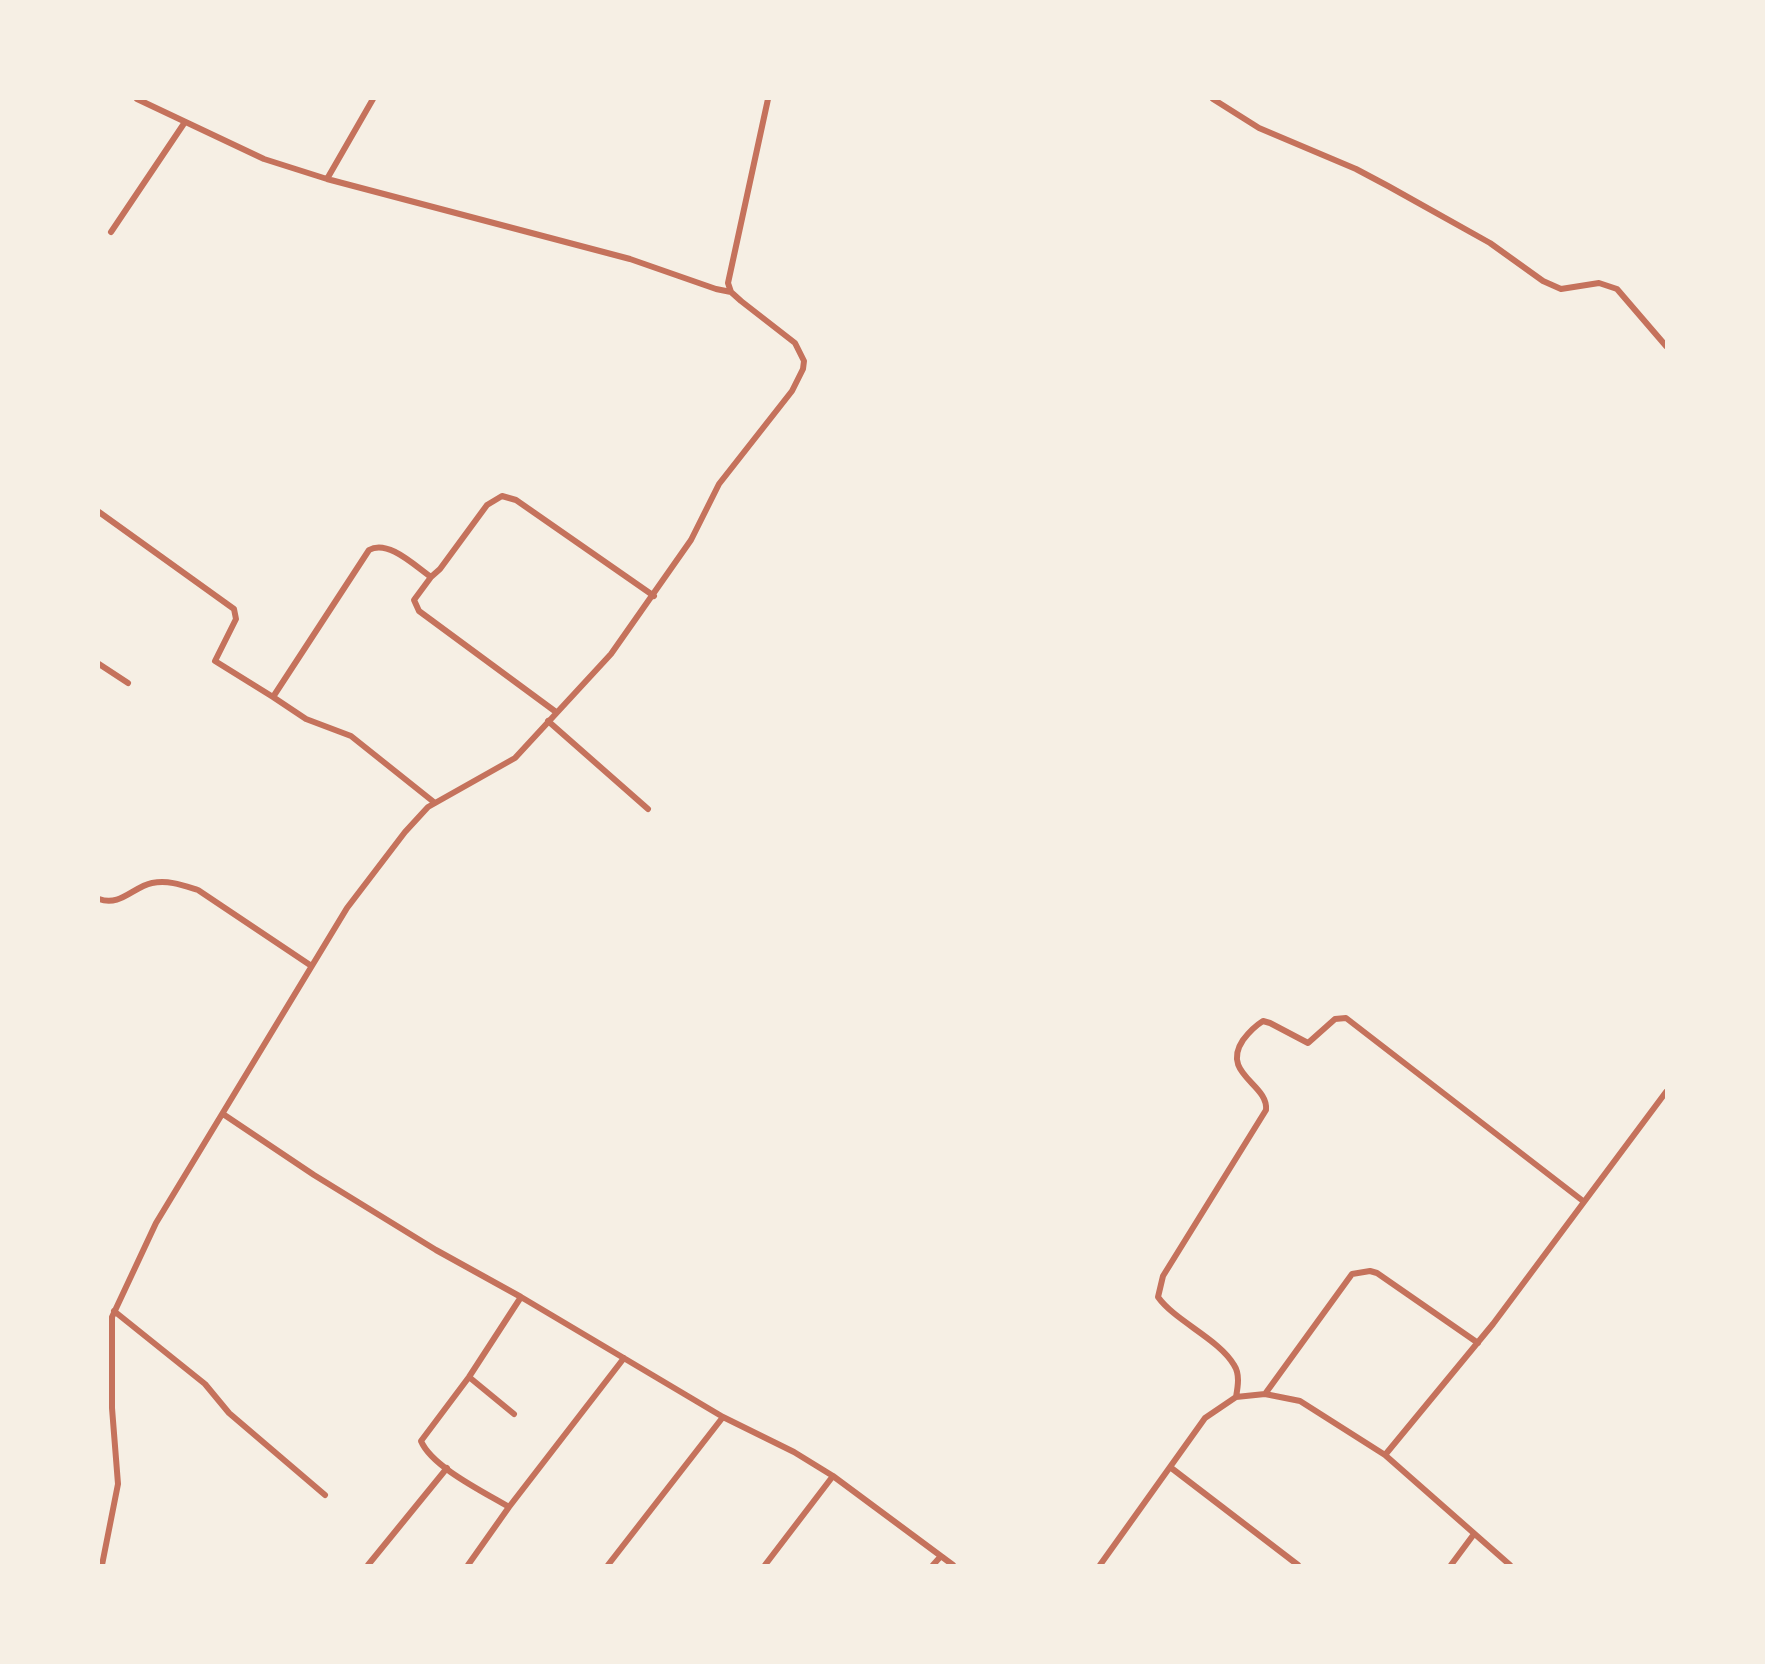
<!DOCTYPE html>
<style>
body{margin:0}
#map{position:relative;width:1765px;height:1664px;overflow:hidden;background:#f6efe4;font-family:Manrope,sans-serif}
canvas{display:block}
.frame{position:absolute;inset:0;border:100px solid #f6efe4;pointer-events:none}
</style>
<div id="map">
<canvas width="1765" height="1664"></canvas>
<div class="frame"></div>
</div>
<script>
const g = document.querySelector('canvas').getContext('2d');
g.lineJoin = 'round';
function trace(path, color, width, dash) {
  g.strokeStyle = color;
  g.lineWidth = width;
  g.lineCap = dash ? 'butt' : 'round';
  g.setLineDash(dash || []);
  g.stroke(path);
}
trace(new Path2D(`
 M137,99l127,60 63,20 303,80 86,30 15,3
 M1213,99l46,29 97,41 32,17 102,57 53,38 18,8 38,-6 18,6 49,57
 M327,179l46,-80
 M111,232l74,-110
 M99,512l135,97 2,10 -21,42 58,36 96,-147c19,-11 46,16 62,27l9,-8 47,-64 15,-9 14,4 138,96
 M431,577l-17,23 5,11 137,101
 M99,664l29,19
 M273,697l33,22 45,17 84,67
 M548,721l100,88
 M99,899c21,8 34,-12 53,-16 17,-3 30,2 46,7l112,75
 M223,1114l91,61 122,75 85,47 202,120 71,35 39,24 120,89
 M114,1311l91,73 24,29 96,82
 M469,1377l45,37
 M1265,1394l87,-120 18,-3 7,2 101,70
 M1236,1397c2,-11 4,-23 -2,-32 -15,-26 -59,-44 -76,-68l5,-21 103,-166c3,-26 -46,-36 -23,-70 6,-8 12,-14 20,-19l7,2 38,20 27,-24 11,-1 237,183
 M1385,1455l108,-131 173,-232
 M1170,1467l128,98
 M509,1507c-25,-15 -77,-40 -88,-66l48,-64 52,-80
 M102,1565l16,-81 -6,-76v-91l44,-94 191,-315 58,-76 23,-25 87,-49 96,-104 80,-114 28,-56 73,-93 11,-22 1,-8 -9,-18 -54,-42 -10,-9 -3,-9 40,-184
 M368,1565l79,-97
 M468,1565l41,-58 115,-149
 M608,1565l115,-148
 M765,1565l68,-89
 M933,1565l8,-9
 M1100,1565l105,-147 31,-21 29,-3 35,7 85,54 125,110
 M1451,1565l23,-31`), '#c5725c', 6);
</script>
